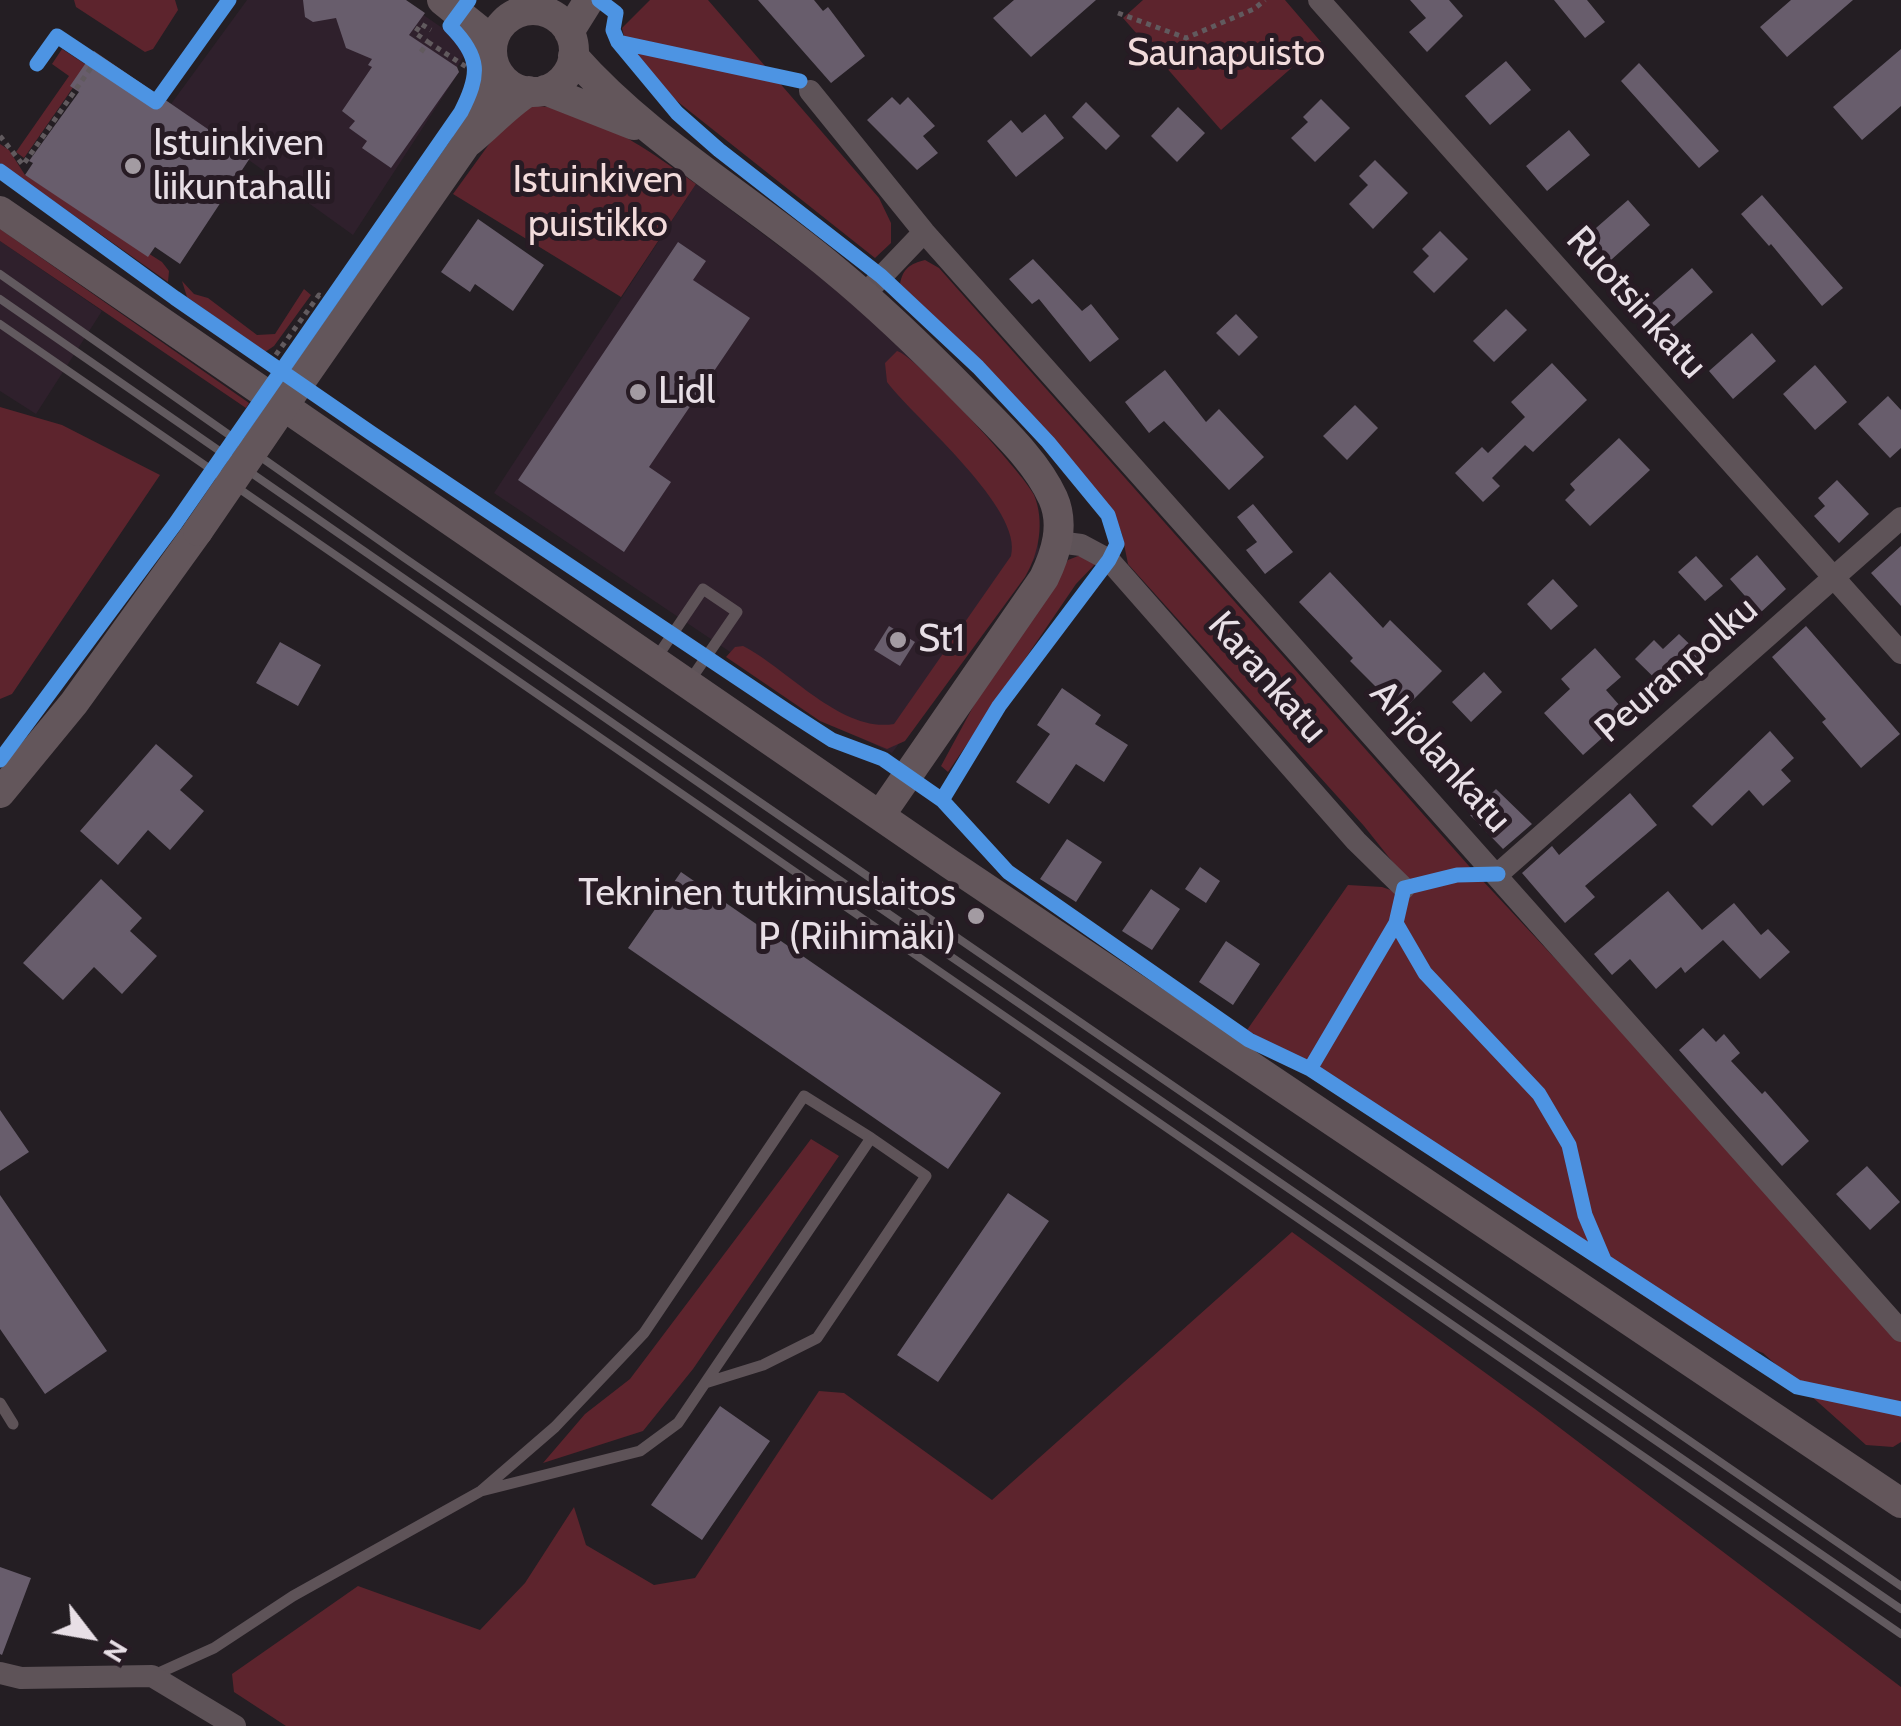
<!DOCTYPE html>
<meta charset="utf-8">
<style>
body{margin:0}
#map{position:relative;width:1901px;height:1726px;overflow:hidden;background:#241e23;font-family:Cabin,sans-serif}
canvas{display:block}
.north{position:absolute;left:40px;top:1586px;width:100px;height:100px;-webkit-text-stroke:8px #271b24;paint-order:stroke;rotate:121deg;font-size:28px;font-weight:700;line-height:40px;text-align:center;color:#e8dfe6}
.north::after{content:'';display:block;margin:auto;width:35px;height:45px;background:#e8dfe6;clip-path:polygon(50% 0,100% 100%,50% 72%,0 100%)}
</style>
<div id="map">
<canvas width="1901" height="1726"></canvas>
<div class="north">N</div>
</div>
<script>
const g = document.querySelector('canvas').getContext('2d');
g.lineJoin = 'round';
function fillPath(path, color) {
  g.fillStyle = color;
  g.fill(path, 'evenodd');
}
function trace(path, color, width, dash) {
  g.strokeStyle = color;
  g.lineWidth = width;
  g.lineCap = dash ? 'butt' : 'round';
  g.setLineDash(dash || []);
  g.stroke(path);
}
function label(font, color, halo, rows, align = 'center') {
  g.font = font + ' Cabin,sans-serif';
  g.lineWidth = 10;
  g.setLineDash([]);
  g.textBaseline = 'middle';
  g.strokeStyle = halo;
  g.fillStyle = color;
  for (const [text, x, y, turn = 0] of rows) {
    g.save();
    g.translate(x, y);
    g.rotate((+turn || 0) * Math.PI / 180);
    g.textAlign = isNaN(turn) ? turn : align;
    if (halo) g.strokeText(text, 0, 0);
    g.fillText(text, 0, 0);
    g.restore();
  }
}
fillPath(new Path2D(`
 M247,0h155l59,41 5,11 -10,17 3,3 -106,163 -182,-131z
 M696,184l143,107 78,71 116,133 6,58 -147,200 -46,-23 -352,-237z
 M0,241l102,70 -66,103 -36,-23z`), '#2f202c');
fillPath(new Path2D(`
 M74,0h101l3,10 -25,39 -8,3 -69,-45z
 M650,0h58l171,198 12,25v20l-16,15 -207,-164 -42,-50 -4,-16z
 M1143,0h142l36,42 -100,88 -98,-112z
 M62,49l26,17 -64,92 -8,-6 53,-76 -17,-12z
 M532,106c54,-1 121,47 164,78l-75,113 -168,-103 55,-76z
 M0,144l9,6 16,25 137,87 7,9 -1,11 -168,-119z
 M0,229l249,174 -3,5 -246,-167z
 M925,260l14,8 530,598 376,404 56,66v106l-8,5 -27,-2 -103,-92 -74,-27 -442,-296 101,-145 34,2 26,9 7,-6 -51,-64 -236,-262 -6,-30 -11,-25 -23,-29 -105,-117 -83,-79c3,-16 10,-20 25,-24z
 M182,281l12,13 14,4 49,37 18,-1 29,-45 7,6 -37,51 -9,6 -78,-55z
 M897,351c18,4 128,124 137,144 11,26 5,59 -9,82l-120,164 -18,8 -67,-28 -94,-64 9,-10 8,-1c44,22 98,87 151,78l117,-168c13,-47 -95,-136 -124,-174l-2,-19z
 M0,407l62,18 98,50 -148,219 -12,5z
 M1083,554l18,4 -25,26 -128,188 -7,-6 45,-83 82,-123z
 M811,1139l28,17 -146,213 -50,62 -100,32 42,-49 45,-35z
 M1292,1232l243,177 366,278v39h-1615l-52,-34 -2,-18 126,-88 122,44 45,-47 49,-76 12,38 68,40 41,-7 124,-187 25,2 148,107z`), '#5d242d');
fillPath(new Path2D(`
 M303,0h103l19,13 -16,22 48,32 2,5 -68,96 -29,-20 5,-7 -18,-13 6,-7 -13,-10 30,-44 -4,-2 4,-6 -26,-11 -10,-30 -23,4 -8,-5z
 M758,0h56l9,11 5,-4 37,49 -34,27z
 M1014,0h82l-65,57 -38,-39z
 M1410,0h39l14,16 -36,36 -18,-20 17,-14z
 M1554,0h33l18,22 -20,16z
 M1791,0h62l-66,57 -27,-30z
 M1901,49v57l-39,34 -29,-33z
 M94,51l156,107 -70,106 -25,-17 -7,10 -123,-82 8,-12 -4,-2 50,-69 -9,-6z
 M1506,61l25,29 -41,35 -25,-29z
 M1639,63l80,88 -20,17 -78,-87z
 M892,97l8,8 8,-8 27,29 -12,10 15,17 -21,17 -50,-50z
 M1321,99l29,29 -35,34 -24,-24 17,-16 -5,-5z
 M1086,102l34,34 -14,14 -34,-33z
 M1178,107l27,26 -28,29 -26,-26z
 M1045,114l19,24 -48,39 -29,-36 24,-21 11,13z
 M1569,130l21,25 -43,36 -21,-25z
 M1375,160l33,33 -35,36 -24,-25 19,-19 -9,-9z
 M1762,195l81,93 -21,18 -51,-62 -2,2 -28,-32z
 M1628,200l22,25 -39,35 -23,-25z
 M478,219l66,46 -31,46 -38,-27 -5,8 -29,-20z
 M1440,231l28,28 -34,34 -21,-21 16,-16 -7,-7z
 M678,242l28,19 -13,19 57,38 -101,149 22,15 -47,70 -106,-72z
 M1033,259l49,52 9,-7 28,35 -29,23 -51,-63 -7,5 -23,-25z
 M1692,268l21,24 -41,36 -21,-24z
 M1506,309l21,21 -33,32 -21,-21z
 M1236,314l22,23 -19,19 -23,-23z
 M1752,333l24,28 -43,38 -24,-28z
 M1552,363l35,37 -54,52 -8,-7 -33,33 8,8 -17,16 -28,-29 27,-26 6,6 37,-36 -14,-15z
 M1815,365l32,37 -32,28 -32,-36z
 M1165,370l41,52 13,-13 45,48 -35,33 -65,-69 -15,12 -24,-31z
 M1888,396l13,14v38l-11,10 -32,-34z
 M1355,405l23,23 -31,32 -24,-24z
 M1619,438l31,32 -60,56 -25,-26 10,-10 -5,-6z
 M1837,480l32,34 -30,29 -25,-27 11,-10 -7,-8z
 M1253,504l40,48 -28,22 -19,-24 11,-8 -20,-25z
 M1901,546v60l-30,-33z
 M1757,555l29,34 -26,24 -30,-34z
 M1696,556l27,30 -18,15 -27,-29z
 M1330,572l53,56 7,-8 52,51 -41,41 -51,-51 3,-3 -54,-56z
 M1553,579l25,27 -27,24 -24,-26z
 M889,626l26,16 -15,24 -26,-16z
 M1806,626l94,108 -39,34 -39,-46 4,-3 -54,-62z
 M1679,634l26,25 -34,35 -36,-35 19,-19 9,9z
 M280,642l41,23 -23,41 -42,-23z
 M1595,648l26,29 -15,13 22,25 -45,40 -39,-42 26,-24 -9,-10z
 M1484,672l18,20 -31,30 -19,-20z
 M1062,688l39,27 -6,9 33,21 -24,37 -28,-18 -27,40 -33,-22 34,-48 -13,-9z
 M1770,731l24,27 -13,12 10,11 -28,25 -14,-16 -37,36 -20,-20z
 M156,744l37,32 -13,14 24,21 -34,39 -22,-20 -30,35 -38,-34z
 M1496,789l36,35 -29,25 -33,-34z
 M1630,793l27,32 -72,61 10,11 -30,26 -43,-50 30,-27 7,9z
 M1067,839l35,23 -26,40 -36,-23z
 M1200,867l20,14 -14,22 -21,-14z
 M681,872l320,221 -53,76 -320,-221z
 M101,879l41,39 -12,13 27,25 -35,38 -28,-27 -31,33 -40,-37z
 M1151,889l29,20 -28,41 -30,-19z
 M1668,891l34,39 32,-27 27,32 7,-6 22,23 -30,27 -37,-39 -38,33 -4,-6 -25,22 -26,-30 -18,16 -18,-21z
 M1226,941l34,23 -27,41 -34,-23z
 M1703,1028l13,14 8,-8 16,19 -9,8 31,33 3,-3 44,50 -27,25 -103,-116z
 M0,1110l29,42 -29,19z
 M1867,1166l33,36 -30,28 -34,-36z
 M1008,1193l41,28 -111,161 -41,-27z
 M0,1195l107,156 -62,43 -45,-65z
 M720,1406l50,35 -68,99 -51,-35z
 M0,1567l31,11 -29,77 -2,-1z`), '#685d6c');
trace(new Path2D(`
 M1118,13l68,25 68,-29 11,-9
 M428,42l40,26
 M421,52l7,-10 -13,-9 6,-9 10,6
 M0,136l23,29 72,-103
 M270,363l49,-68 7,4`), '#615a5e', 5, [5, 5]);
trace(new Path2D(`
 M655,660l48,-71 34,23 -48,70
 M0,755l17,13
 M705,1383l58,-18 54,-27 109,-162 -55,-38
 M0,1403l13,21
 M152,1676l62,-28 79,-52 188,-105 74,-64 89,-94 160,-237 67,42 -193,285 -38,28 -159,40`), '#5e5358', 11);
trace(new Path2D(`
 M1319,0l582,653
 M810,91l114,141 977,1099
 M863,296l61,-64
 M1058,542l23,3 28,15 247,281 48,47
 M1498,874l403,-356
 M0,1673l21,5 131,-2 83,50`), '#5e5358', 22);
trace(new Path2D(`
 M442,0l36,29 14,18
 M492 51a41 41 0 1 1 82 0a41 41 0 1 1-82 0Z
 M569,32l20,-32
 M573,56c75,85 173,140 259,212 49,40 95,85 139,130 28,29 65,62 82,100 12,27 3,55 -9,80l-163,236
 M545,90l89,35
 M466,144l7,-27 23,-48
 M0,211l950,653 951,639
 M287,401l179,-257c22,-17 39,-38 63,-53
 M0,793l74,-90 124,-172`), '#63565b', 30);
trace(new Path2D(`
 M0,274l406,285 1495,1027
 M0,299l819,567 1082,743
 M0,324l1901,1310`), '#625a5f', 8);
trace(new Path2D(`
 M198,531l89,-130`), '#63565b', 30);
trace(new Path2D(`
 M599,0l17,13 -3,17 5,12 59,71 42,37 162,126 97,91 70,75 60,73 9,29 -8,16 -110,146 -57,94
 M618,42l182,39
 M37,64l20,-28 99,66 73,-102
 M0,171l175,127 196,135 416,278 45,29 51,19 59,41 66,72 241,168 61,29 487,318 104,22
 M0,760l175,-236 286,-412c19,-37 20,-55 -11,-86l19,-26
 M1396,923l29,50 114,121 30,51 16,70 19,45
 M1310,1069l86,-146 8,-35 53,-13 41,-1`), '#4d94e3', 15);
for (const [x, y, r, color] of [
 [133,166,10,"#a39ba2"],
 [638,392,10,"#a39ba2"],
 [898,640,10,"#a39ba2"],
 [976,916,10,"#a39ba2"]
]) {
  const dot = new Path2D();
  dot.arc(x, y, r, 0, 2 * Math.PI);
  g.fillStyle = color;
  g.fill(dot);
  trace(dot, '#271b24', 4);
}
label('38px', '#f2dbdb', '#271b24', [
 ["Saunapuisto",1226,54],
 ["Istuinkiven",598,181],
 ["puistikko",598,225]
]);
label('38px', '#e8dfe6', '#271b24', [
 ["Istuinkiven",153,144],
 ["liikuntahalli",153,188],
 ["Lidl",658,392],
 ["St1",918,640],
 ["Tekninen tutkimuslaitos",956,894,"right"],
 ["P (Riihimäki)",956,938,"right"]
], 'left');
label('38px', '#e8dfe6', '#271b24', [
 ["Ruotsinkatu",1636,303,48],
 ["Peuranpolku",1677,670,-41],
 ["Karankatu",1267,678,49],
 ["Ahjolankatu",1440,757,48]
]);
</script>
